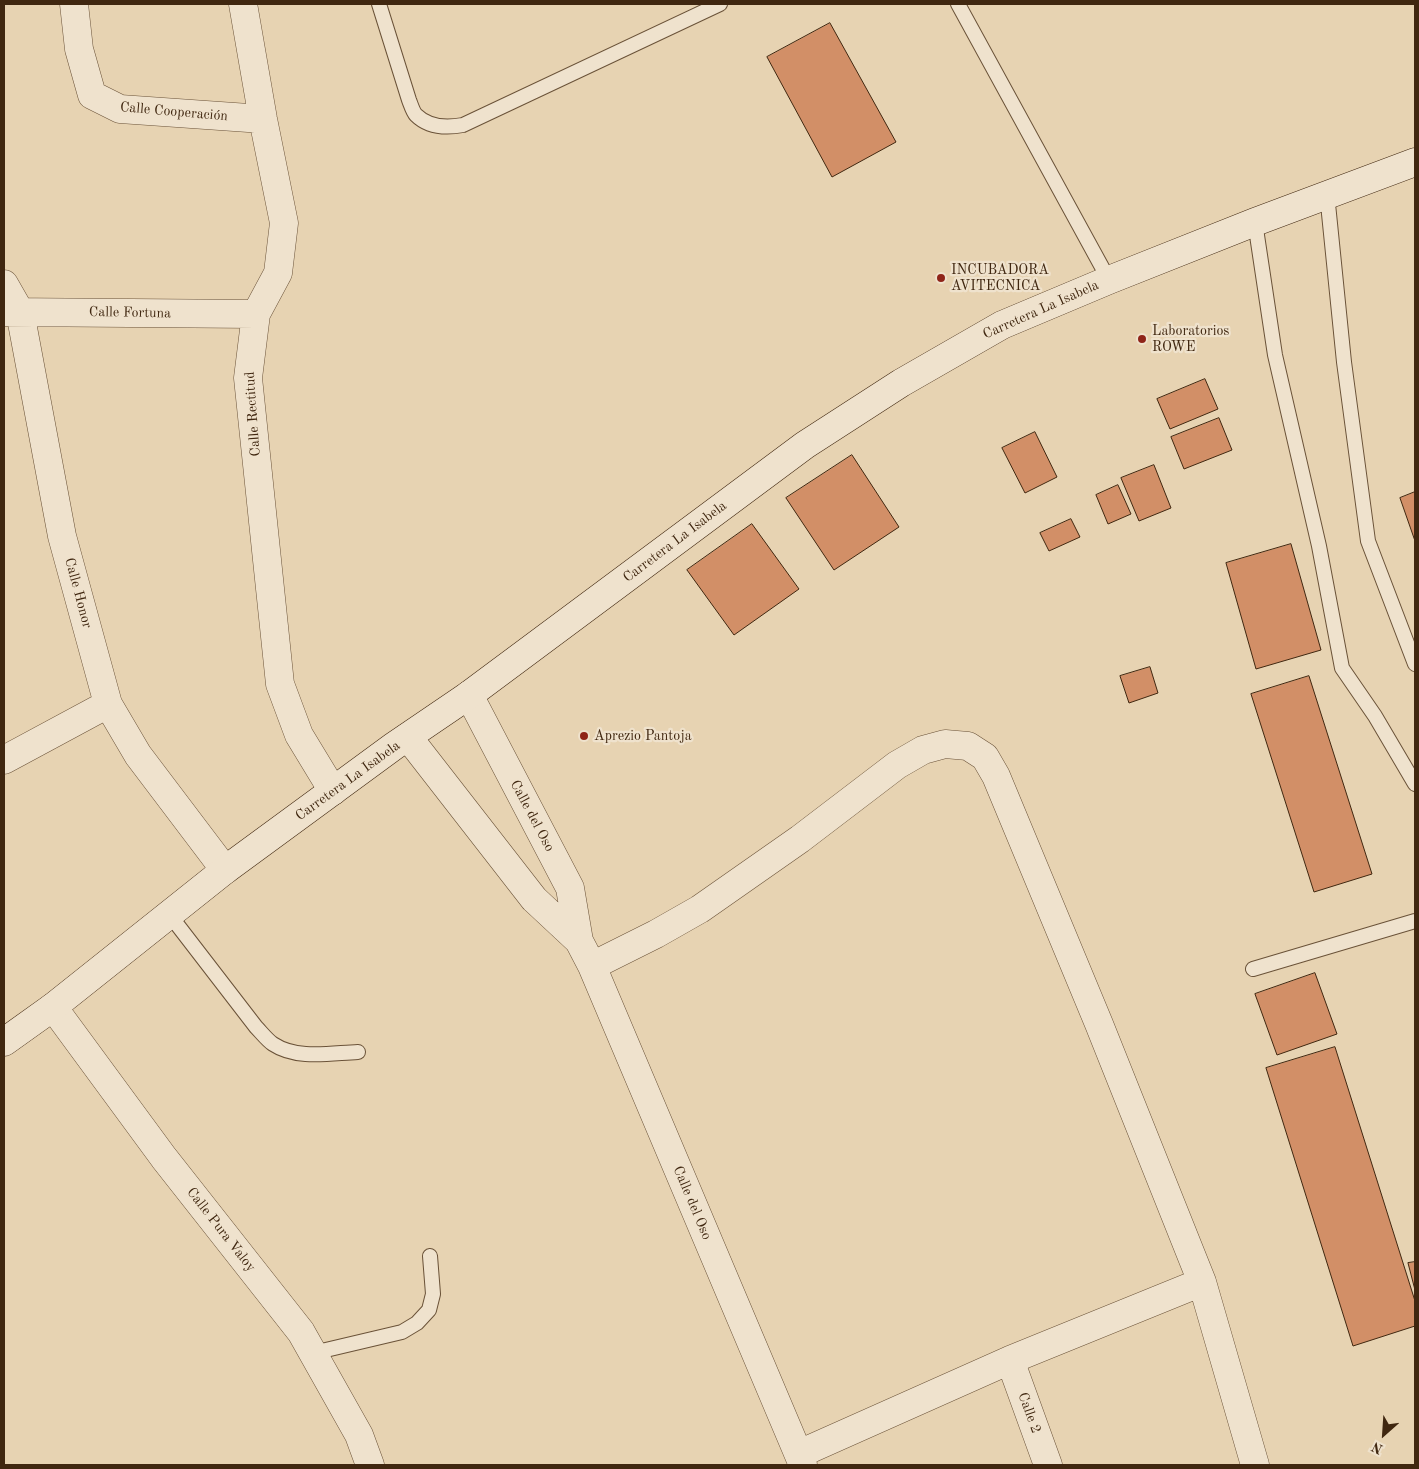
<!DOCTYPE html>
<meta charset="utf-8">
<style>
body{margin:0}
#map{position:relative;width:1419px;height:1469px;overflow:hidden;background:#e7d3b2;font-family:"Old Standard TT",serif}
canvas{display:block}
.frame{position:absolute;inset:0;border:5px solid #402710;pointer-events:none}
.north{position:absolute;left:1359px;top:1409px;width:50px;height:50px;-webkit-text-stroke:4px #efe2cd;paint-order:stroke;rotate:206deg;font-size:14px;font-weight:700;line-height:20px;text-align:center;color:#402710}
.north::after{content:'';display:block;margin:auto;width:18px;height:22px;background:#402710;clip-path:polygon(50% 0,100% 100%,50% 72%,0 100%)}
</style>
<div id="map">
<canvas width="1419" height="1469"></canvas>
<div class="frame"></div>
<div class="north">N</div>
</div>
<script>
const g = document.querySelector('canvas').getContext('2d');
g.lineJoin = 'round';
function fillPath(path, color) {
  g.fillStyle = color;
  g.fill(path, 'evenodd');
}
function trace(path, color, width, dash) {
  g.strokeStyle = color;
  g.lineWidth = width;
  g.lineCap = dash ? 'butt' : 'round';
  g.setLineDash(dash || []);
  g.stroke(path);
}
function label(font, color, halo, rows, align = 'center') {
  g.font = font + ' "Old Standard TT",serif';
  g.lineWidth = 4.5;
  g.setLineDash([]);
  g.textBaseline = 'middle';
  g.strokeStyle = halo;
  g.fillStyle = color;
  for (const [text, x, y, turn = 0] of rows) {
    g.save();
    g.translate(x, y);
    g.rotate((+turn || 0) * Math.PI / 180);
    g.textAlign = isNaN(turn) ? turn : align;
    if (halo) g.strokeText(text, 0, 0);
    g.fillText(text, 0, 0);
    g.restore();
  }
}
const building = new Path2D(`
 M830,23l66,119 -64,35 -65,-120z
 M1205,379l13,30 -48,20 -13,-30z
 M1219,418l13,32 -48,19 -13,-32z
 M1035,432l22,45 -32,16 -23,-45z
 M852,455l47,72 -65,43 -48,-72z
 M1154,465l17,43 -32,13 -18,-43z
 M1118,485l13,29 -23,10 -12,-29z
 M1415,492v49l-15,-43z
 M1071,519l9,18 -31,14 -9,-18z
 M752,524l47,65 -65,46 -47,-65z
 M1291,544l30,106 -65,19 -30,-106z
 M1150,667l8,26 -29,10 -9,-27z
 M1309,676l63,198 -58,18 -63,-198z
 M1315,973l22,61 -60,21 -22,-61z
 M1335,1047l80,254v25l-62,20 -87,-278z
 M1415,1262v28l-7,-27z`);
fillPath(building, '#d28f67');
trace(building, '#402710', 1);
const lane = new Path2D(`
 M379,4l30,96c2,5 4,12 7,15 13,13 31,13 47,10l257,-121
 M958,4l151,276
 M1327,194l17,168 24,179 47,123
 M1255,222l20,133 44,191 23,122 33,48 40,68
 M169,914l87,113c5,5 11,13 17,17 24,16 58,9 85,8
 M1253,969l162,-48
 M313,1353l89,-21 15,-9 12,-13 4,-16 -3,-38`);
const street = new Path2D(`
 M74,4l5,45 13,46 28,14 143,10
 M243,4l20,115 21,104 -6,50 -22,41 -8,64 32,306 19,51 34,56
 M4,284l16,28 42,224 46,168 30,51 87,115
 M4,312l252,2
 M469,695l101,193 9,53 13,25 211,499
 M408,737l126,162 45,42
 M4,760l104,-56
 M592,966l64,-32 44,-25 100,-70 97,-74 26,-15 22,-6 23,2 17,11 11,19 103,248 103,258 53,183
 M53,1007l111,151 137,174 58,103 11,30
 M1010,1360l38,105
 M799,1454l211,-94 192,-78`);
const secondary = new Path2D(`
 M4,1042l49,-35 172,-137 169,-124 75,-51 336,-250 96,-62 101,-58 107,-45 146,-58 160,-60`);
trace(lane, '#6a5238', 16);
trace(street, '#6a5238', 29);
trace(secondary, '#402710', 29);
trace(lane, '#efe2cd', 14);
trace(street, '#efe2cd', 28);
trace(secondary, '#efe2cd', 28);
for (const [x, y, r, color] of [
 [941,278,5,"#8f2418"],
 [1142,339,5,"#8f2418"],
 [584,736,5,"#8f2418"]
]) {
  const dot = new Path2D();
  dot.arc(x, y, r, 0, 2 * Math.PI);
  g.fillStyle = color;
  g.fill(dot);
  trace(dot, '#efe2cd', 2);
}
label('14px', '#402710', '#efe2cd', [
 ["Calle Cooperación",174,112,5],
 ["Carretera La Isabela",1041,310,-24],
 ["Calle Fortuna",130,313,1],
 ["Calle Rectitud",253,414,-94],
 ["Carretera La Isabela",675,542,-37],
 ["Calle Honor",78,593,75],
 ["Carretera La Isabela",348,781,-36],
 ["Calle del Oso",532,816,62],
 ["Calle del Oso",692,1203,67],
 ["Calle Pura Valoy",221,1230,52],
 ["Calle 2",1029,1413,70]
]);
label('14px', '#402710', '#efe2cd', [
 ["INCUBADORA",951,270],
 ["AVITECNICA",951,286],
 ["Laboratorios",1152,331],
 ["ROWE",1152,347],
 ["Aprezio Pantoja",594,736]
], 'left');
</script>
